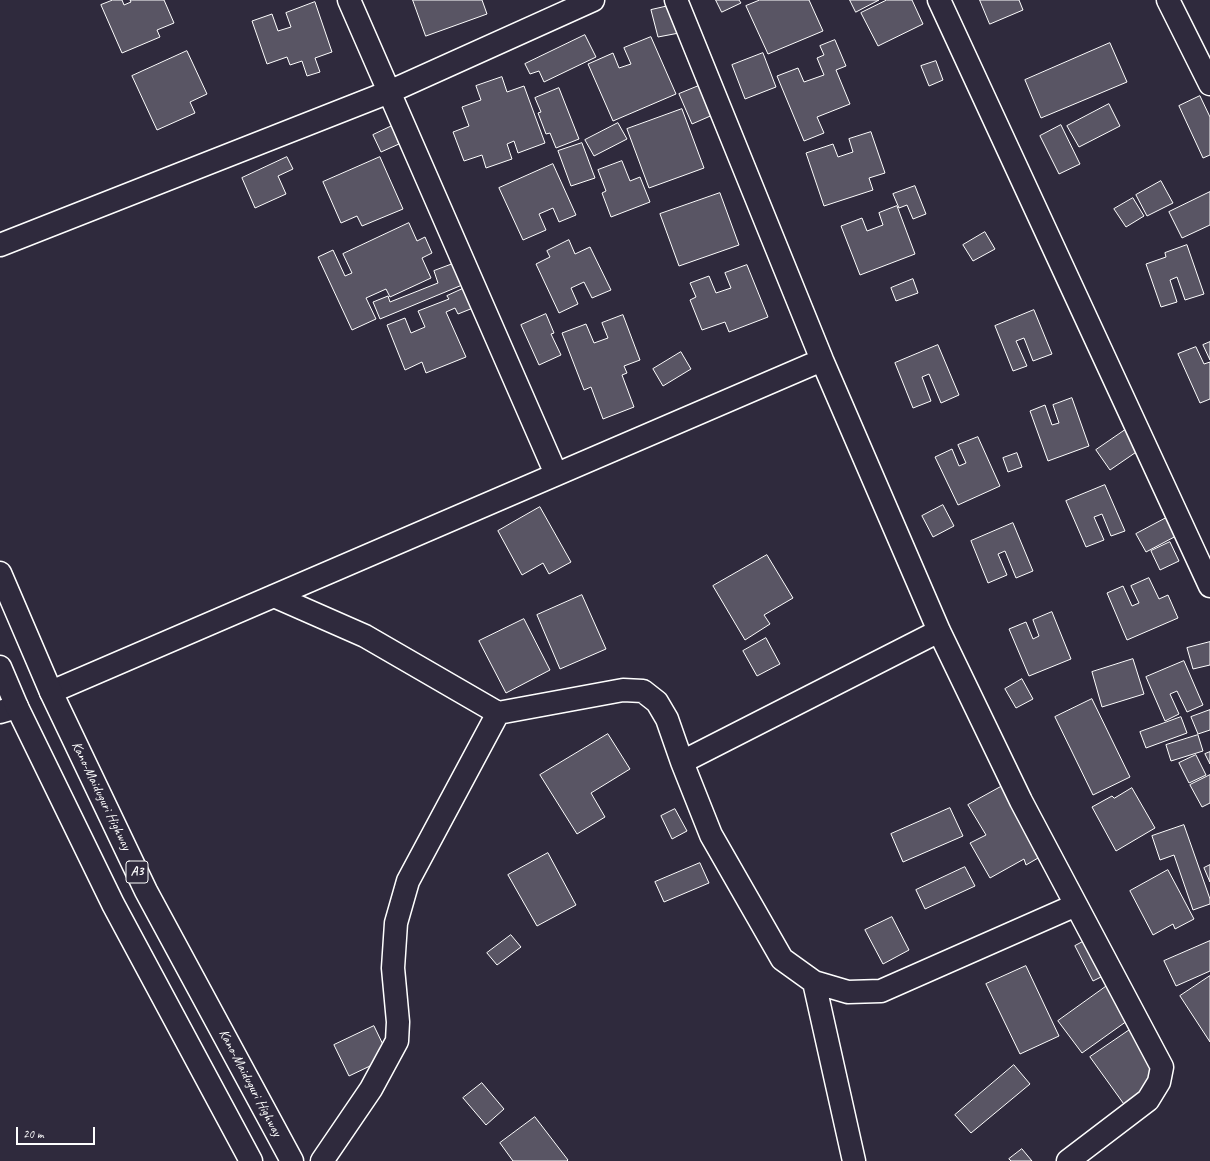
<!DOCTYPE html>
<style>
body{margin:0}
#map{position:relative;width:1210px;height:1161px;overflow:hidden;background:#2f2a3d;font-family:Caveat,sans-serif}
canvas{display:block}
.scale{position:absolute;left:16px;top:1127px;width:79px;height:18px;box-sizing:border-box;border:2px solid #fff;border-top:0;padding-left:5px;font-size:12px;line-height:14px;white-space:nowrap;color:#fff;-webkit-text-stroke:3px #2f2a3d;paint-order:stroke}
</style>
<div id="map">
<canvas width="1210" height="1161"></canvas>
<div class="scale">20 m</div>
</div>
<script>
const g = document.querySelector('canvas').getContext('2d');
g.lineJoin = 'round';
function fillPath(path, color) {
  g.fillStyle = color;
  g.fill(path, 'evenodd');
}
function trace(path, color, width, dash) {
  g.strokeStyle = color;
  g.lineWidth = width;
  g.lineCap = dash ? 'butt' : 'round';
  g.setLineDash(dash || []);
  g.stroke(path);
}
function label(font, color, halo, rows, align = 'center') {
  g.font = font + ' Caveat,sans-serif';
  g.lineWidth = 3;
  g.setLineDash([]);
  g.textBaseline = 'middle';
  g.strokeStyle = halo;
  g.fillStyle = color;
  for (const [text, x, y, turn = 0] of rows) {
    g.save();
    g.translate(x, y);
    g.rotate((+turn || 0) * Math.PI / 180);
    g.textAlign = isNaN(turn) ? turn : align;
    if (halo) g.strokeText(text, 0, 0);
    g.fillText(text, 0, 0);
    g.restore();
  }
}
const building = new Path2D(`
 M113,0h9l2,5 7,-3 -1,-2h34l10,23 -17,7 3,7 -38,16 -21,-48z
 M413,0h69l5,14 -61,22z
 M716,0h23l2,3 -19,9z
 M760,0h49l14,31 -55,23 -22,-48z
 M850,0h29l-23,12z
 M887,0h25l11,24 -45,22 -17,-33z
 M980,0h39l4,10 -33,14z
 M315,2l17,50 -17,6 5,14 -13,4 -5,-15 -12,4 -3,-8 -20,7 -15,-43 20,-7 6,17 13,-4 -5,-14z
 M673,5l6,28 -21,4 -7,-27z
 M585,35l11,22 -52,25 -5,-11 -9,3 -5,-10z
 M651,37l25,57 -63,27 -25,-57 25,-11 6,15 12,-4 -7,-16z
 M835,40l11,26 -10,4 14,34 -33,13 7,16 -20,8 -27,-65 21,-8 6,14 20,-7 -7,-17 7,-3 -4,-9z
 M1110,43l17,39 -86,36 -16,-38z
 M187,51l20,43 -17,8 5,11 -38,17 -25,-54z
 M763,53l13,34 -31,12 -13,-34z
 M936,61l7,19 -14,6 -8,-20z
 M502,77l5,15 17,-6 21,57 -27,10 -4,-12 -7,3 5,15 -26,9 -4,-13 -18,6 -11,-29 16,-6 -7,-19 19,-7 -5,-14z
 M701,85l14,29 -23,10 -13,-30z
 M559,88l20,51 -23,9 -6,-15 -4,1 -8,-21 3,-1 -6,-14z
 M1200,96l10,21v38l-7,3 -24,-52z
 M1109,104l11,22 -41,21 -12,-21z
 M682,109l22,59 -55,20 -22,-59z
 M618,123l9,16 -33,17 -9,-16z
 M1061,125l19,39 -21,10 -19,-38z
 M392,126l7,18 -18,8 -8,-17z
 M871,132l14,41 -16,5 4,12 -49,16 -18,-53 27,-9 5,13 15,-5 -4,-13z
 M582,143l13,35 -24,8 -13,-35z
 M287,157l6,12 -15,7 8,18 -31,14 -13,-30z
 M380,157l23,52 -41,17 -5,-10 -16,7 -18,-41z
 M622,161l8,20 10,-4 10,25 -39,15 -9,-24 4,-2 -8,-21z
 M553,164l23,51 -17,7 -6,-14 -14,6 7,16 -23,10 -24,-52z
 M1161,181l12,22 -26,13 -11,-21z
 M915,186l11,28 -13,5 -6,-14 -8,3 -6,-14z
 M1210,192v33l-28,13 -13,-26z
 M720,193l19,52 -60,21 -19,-52z
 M1133,198l11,18 -18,11 -12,-18z
 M897,206l18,48 -55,21 -19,-49 21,-8 5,13 16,-6 -4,-12z
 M409,223l8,18 8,-4 7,16 -10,5 9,20 -41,19 -4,-8 -20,9 10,21 -24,11 -34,-73 15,-7 12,26 7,-3 -9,-19z
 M985,232l10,17 -22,12 -10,-16z
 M569,240l6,14 15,-7 21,43 -19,8 -8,-16 -13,6 7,16 -19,9 -23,-49 14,-7 -3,-6z
 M1187,245l17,49 -19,6 -8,-23 -7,3 7,22 -16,5 -15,-43 20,-7 -1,-4z
 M458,262l9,21 -87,36 -7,-17 15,-6 2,6 48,-19 -4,-12z
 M747,265l21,52 -39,15 -4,-10 -23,8 -12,-30 6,-3 -6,-14 19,-7 7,17 15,-5 -6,-15z
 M913,279l5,14 -22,8 -5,-13z
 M469,286l9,20 -20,8 -3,-6 -9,4 20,45 -40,16 -4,-11 -17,8 -18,-45 18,-7 6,15 14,-6 -7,-16 31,-12 -2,-3z
 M1034,310l18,44 -19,7 -9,-23 -8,3 11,25 -14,5 -18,-45z
 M546,314l8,19 -3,1 10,21 -22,10 -18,-40z
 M623,315l17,45 -16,6 3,7 -5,2 12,32 -31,12 -12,-32 -7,3 -22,-57 24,-9 8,19 14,-5 -6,-15z
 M1210,342v18l-7,-15z
 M938,345l21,50 -18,8 -12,-29 -7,3 9,24 -18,7 -18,-45z
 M1196,347l8,17 6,-2v37l-10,4 -22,-49z
 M681,352l10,17 -28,17 -10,-17z
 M1072,398l17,48 -41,15 -18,-50 15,-6 7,20 7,-2 -6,-18z
 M1131,426l14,20 -35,24 -14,-20z
 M978,437l22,49 -42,19 -23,-48 17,-8 7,17 7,-3 -8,-18z
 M1017,453l5,14 -14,5 -5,-14z
 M1105,485l20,46 -14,5 -9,-22 -8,3 10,23 -18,7 -20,-46z
 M943,505l11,21 -21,11 -11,-21z
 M540,507l31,55 -22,12 -6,-11 -21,12 -24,-44z
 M1168,517l10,18 -32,17 -10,-18z
 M1013,523l20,48 -17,7 -11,-27 -7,3 9,21 -19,8 -17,-42z
 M1170,542l9,19 -19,9 -9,-19z
 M767,555l26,43 -29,17 6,9 -25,16 -32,-54z
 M1149,578l10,21 9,-4 10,23 -51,22 -20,-47 16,-7 9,20 7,-3 -8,-17z
 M582,595l24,54 -46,20 -23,-54z
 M1052,612l19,47 -42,17 -20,-47 17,-7 7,17 6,-3 -6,-16z
 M524,619l26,51 -44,23 -27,-52z
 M766,638l14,26 -23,12 -14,-25z
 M1210,642v23l-17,4 -6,-21z
 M1133,659l11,35 -42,13 -10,-35z
 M1184,661l19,44 -16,7 -10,-21 -7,3 9,20 -14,7 -19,-44z
 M1022,679l11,20 -17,9 -11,-19z
 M1092,699l38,78 -37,18 -38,-78z
 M1210,710v20l-12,4 -7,-17z
 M1181,717l6,16 -41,15 -6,-16z
 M608,734l22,35 -39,24 14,24 -28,17 -37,-59z
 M1198,735l5,16 -32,10 -5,-16z
 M1210,752v12l-5,-10z
 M1196,755l10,20 -17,8 -10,-20z
 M1210,775v28l-8,4 -12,-22z
 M1006,784l39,70 -19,11 -2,-6 -34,19 -20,-35 16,-8 -18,-30z
 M1132,788l23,40 -39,23 -24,-44 20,-11 2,2z
 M950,808l13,28 -60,26 -12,-28z
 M675,809l12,22 -15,8 -11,-23z
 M1184,825l26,74v5l-17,6 -19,-55 -14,5 -8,-24z
 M548,853l28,52 -39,21 -29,-51z
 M700,863l9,20 -45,19 -9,-20z
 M1210,865v17l-6,-14z
 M965,867l10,19 -50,23 -9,-19z
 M1168,870l26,49 -19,10 -2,-5 -20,11 -23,-44z
 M892,917l17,33 -26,14 -18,-34z
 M511,935l10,12 -24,18 -10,-12z
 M1094,936l19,35 -20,10 -18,-35z
 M1210,941v30l-34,15 -12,-25z
 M1026,966l33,70 -39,18 -34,-70z
 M1210,976v66l-30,-46z
 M1111,983l23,33 -52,37 -24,-32z
 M374,1026l15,31 -40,19 -15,-31z
 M1134,1027l35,49 -43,31 -36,-50z
 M1014,1065l16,19 -59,49 -16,-18z
 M482,1083l22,26 -18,16 -23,-27z
 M535,1117l33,43 -1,1h-54l-13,-18z
 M1022,1149l10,12h-21l-2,-2z`);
fillPath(building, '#595564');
trace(building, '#fff', 1);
const minor = new Path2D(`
 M349,0l207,474
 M676,0l146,360 117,271 82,170 141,266 -3,15 -11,18 -80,61
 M939,0l271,586
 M1168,0l42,84
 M0,245l389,-153 204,-92
 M274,596l91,40 133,77 125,-23 20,1 14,11 10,17 15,43 29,73 71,124 32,23 34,10 33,-1 195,-86
 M51,692l771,-332
 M0,712l17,-5
 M682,762l257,-131
 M814,982l40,179
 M322,1161l49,-72 26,-48 1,-19 -5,-54 3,-45 12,-42 90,-168`);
const trunk = new Path2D(`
 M0,573l51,119 95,199 146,270
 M0,667l17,40 96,197 138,257`);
trace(minor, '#fff', 25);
trace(trunk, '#fff', 25);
trace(minor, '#2f2a3d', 22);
trace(trunk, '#2f2a3d', 22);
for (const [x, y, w] of [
 [137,872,22]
]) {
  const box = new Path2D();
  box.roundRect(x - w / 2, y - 11, w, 22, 3);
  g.fillStyle = '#2f2a3d';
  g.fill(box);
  trace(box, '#fff', 1);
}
label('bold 13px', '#fff', null, [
 ["A3",137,872]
]);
label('14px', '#fff', '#2f2a3d', [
 ["Kano-Maiduguri Highway",101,796,64],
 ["Kano-Maiduguri Highway",250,1083,62]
]);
</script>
